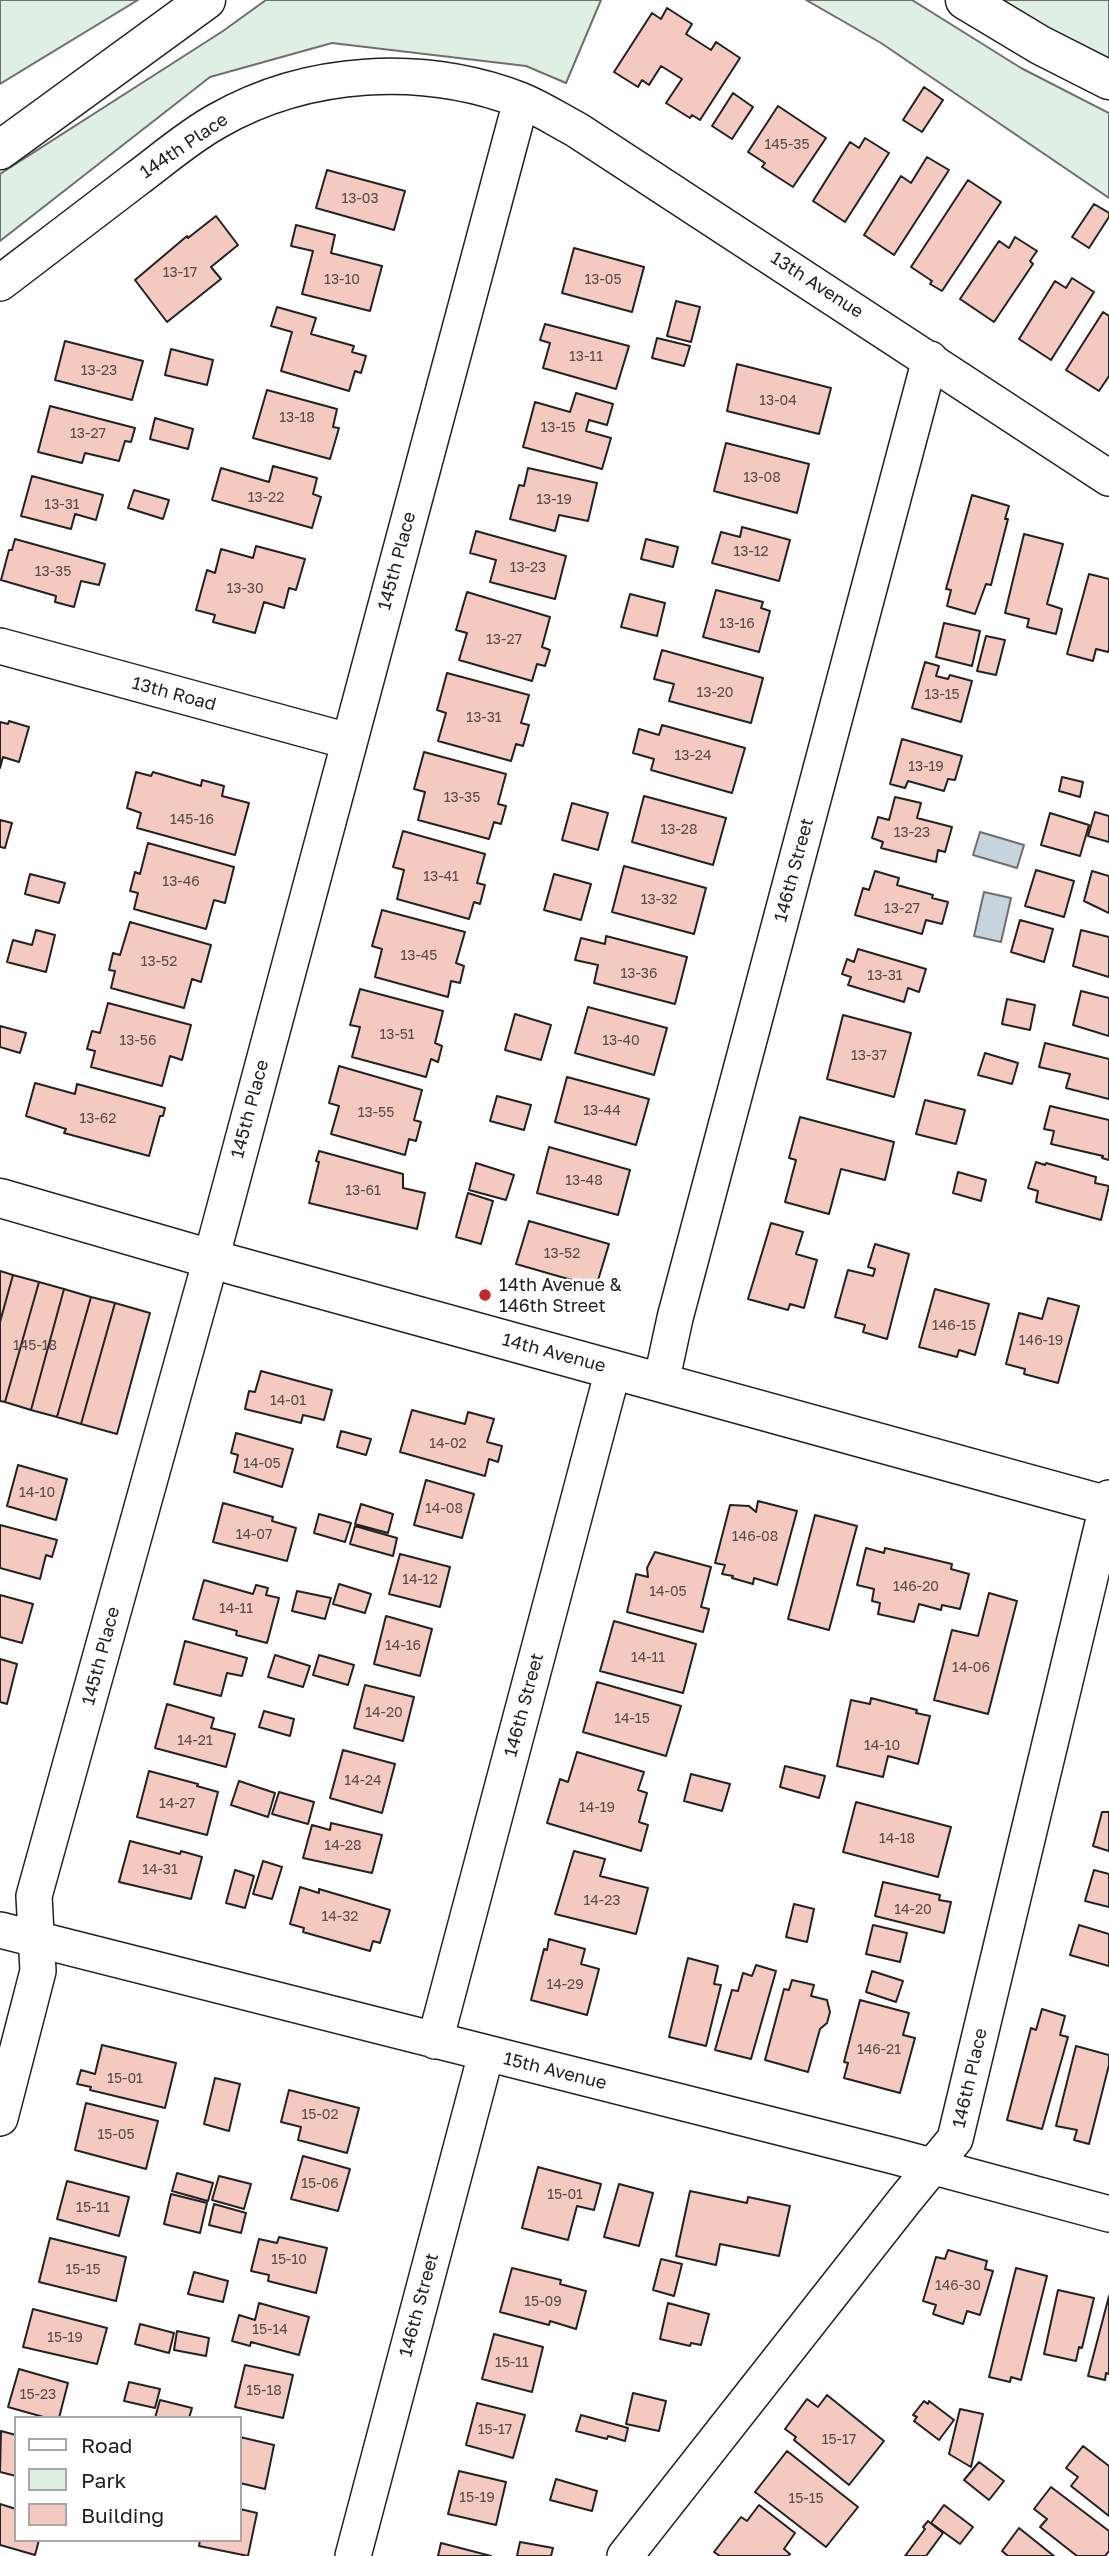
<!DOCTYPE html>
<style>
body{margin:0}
#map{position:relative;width:1109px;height:2556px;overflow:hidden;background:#fff;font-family:"Golos Text",sans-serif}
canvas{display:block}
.legend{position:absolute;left:14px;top:2416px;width:228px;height:126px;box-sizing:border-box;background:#fff;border:2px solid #a7a7a7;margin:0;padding:9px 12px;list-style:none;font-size:21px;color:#222}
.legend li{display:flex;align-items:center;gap:14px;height:35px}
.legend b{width:35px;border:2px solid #a7a7a7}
</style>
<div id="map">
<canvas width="1109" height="2556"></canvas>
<ul class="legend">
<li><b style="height:9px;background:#fff"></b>Road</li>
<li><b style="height:19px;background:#e0efe3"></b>Park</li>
<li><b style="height:19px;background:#f3c9c0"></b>Building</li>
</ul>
</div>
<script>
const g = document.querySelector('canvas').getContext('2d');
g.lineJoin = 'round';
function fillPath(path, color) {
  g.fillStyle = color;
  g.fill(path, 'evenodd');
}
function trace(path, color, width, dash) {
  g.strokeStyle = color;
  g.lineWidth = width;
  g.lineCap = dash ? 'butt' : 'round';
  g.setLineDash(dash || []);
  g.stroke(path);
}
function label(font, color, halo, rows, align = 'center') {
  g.font = font + ' "Golos Text",sans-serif';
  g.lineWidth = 5;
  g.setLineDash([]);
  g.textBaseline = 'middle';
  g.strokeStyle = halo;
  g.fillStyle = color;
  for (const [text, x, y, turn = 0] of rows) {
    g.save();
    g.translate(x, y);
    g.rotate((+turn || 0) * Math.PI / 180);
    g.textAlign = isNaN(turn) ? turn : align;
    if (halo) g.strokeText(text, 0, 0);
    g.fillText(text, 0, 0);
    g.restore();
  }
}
const green = new Path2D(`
 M0,0h138l-138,84z
 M266,0h335l-35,83 -40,-17 -194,-23 -122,34 -210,164v-67l223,-143z
 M806,0h106l109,68 88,45v85l-228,-155z
 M998,0h111v63z`);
fillPath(green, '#e0efe3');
trace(green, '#6f6f6f', 2);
const water = new Path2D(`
 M980,832l44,13 -7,23 -44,-13z
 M984,892l27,6 -10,44 -27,-6z`);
fillPath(water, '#c7d3dd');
trace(water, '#6f6f6f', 2);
const building = new Path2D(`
 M667,8l25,16 -6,10 25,16 5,-8 24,16 -40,62 -8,-5 -2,3 -24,-15 16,-24 -21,-13 -12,19 -7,-5 -4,7 -24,-15 38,-59 9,6z
 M924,87l19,13 -21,32 -19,-12z
 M733,93l20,14 -21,32 -20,-13z
 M778,106l48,32 -33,49 -31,-20 3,-4 -17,-11z
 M865,138l24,15 -44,69 -32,-21 37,-59 9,6z
 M927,157l22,13 -55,85 -30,-20 37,-59 10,7z
 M327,170l78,21 -11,39 -78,-22z
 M968,180l33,22 -59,89 -12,-7 2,-3 -21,-14z
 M1094,204l15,9v4l-20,31 -17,-11z
 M216,216l22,29 -27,22 10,12 -54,43 -32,-42 52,-44 1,2z
 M296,225l39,10 -4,18 51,13 -12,45 -68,-17 11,-43 -22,-5z
 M1015,237l22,14 -7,10 3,3 -39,58 -34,-23 39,-58 10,7z
 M574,248l70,19 -12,45 -70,-19z
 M1072,278l22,14 -43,68 -32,-21 36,-58 11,7z
 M676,301l24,6 -9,35 -24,-6z
 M277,307l39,11 -5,16 43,12 -2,6 14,4 -5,17 -6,-2 -6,20 -68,-20 11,-39 -21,-6z
 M1103,312l6,4v60l-10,15 -33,-21z
 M545,324l84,22 -13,43 -73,-21 7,-25 -10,-3z
 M657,338l33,8 -6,20 -32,-8z
 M65,341l78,20 -11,39 -77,-20z
 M171,349l42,11 -6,25 -42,-10z
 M737,364l94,24 -12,46 -92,-23z
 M267,390l70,19 -4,18 6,1 -9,31 -77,-21z
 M576,393l37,11 -6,21 -18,-5 -3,11 25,7 -9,31 -79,-22 12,-45 35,10z
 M50,406l85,22 -4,14 -6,-1 -6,20 -34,-8 -3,10 -44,-11z
 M155,418l38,11 -5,20 -38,-10z
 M726,443l83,21 -12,49 -83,-22z
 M273,466l44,12 -4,16 8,3 -9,31 -100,-28 9,-32 48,14z
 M528,468l69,15 -9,38 -29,-6 -4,16 -45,-12 9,-34 5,1z
 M32,476l71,19 -7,25 -21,-6 -4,15 -50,-13z
 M134,490l35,10 -6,19 -35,-11z
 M972,495l37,11 -4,13h3l-17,66 -5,-1 -11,30 -28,-8 4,-16 -5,-1z
 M742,527l48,13 -11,41 -67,-18 9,-31 19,5z
 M476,531l90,25 -11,43 -65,-17 6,-22 -26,-7z
 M1024,534l39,10 -16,60 15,5 -6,25 -29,-7 2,-8 -24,-6z
 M15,539l90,25 -6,21 -18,-4 -7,26 -19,-5 1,-6 -55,-16 8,-30h3z
 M646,539l32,8 -5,20 -32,-8z
 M256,546l49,13 -9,31 -7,-2 -5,20 -20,-6 -9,31 -42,-11 2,-7 -19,-5 11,-40 8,3 6,-24 32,9z
 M1089,574l20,5v70l-1,3 -12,-3 -3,12 -26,-7z
 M716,590l47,12 -2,6 9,3 -11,41 -56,-15z
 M467,592l83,25 -8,30 8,3 -5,16 -8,-2 -5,17 -73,-21 8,-27 -11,-3z
 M630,594l35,9 -8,33 -36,-9z
 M944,623l36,8 -8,35 -36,-9z
 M986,636l19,4 -9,35 -19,-4z
 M662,650l101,28 -12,45 -82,-22 5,-17 -20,-5z
 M925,662l14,4 -3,10 12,3 2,-4 22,6 -11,41 -49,-14z
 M447,673l82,22 -8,28 8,2 -6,21 -7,-2 -5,17 -73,-20 8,-28 -9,-3z
 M9,721l20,6 -10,35 -16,-5 -3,11v-46l8,2z
 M662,725l83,23 -13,45 -81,-23 3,-11 -21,-6 6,-24 20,6z
 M902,739l60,17 -7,24 -7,-1 -4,12 -36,-10 -3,7 -15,-4z
 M424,752l82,22 -8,30 8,2 -5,18 -7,-2 -5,17 -71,-19 7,-28 -11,-3z
 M136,772l15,4 2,-4 48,14 1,-6 22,6 -2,10 27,7 -14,52 -98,-27 4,-15 -14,-5z
 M1062,777l21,5 -3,15 -21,-6z
 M644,796l82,22 -13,47 -81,-23z
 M895,797l26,6 -4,15 35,9 -7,25 -7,-2 -2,12 -55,-14 2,-6 -11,-4 6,-21 11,3z
 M572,803l36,10 -10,37 -36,-10z
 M1095,812l14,4v26l-21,-6z
 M1050,813l39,12 -9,31 -39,-11z
 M0,820l12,3 -7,25 -5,-1z
 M403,831l82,23 -8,29 8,2 -5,19 -6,-2 -5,17 -72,-20 7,-29 -11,-3z
 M148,843l86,24 -9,36 -11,-3 -8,29 -72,-20 4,-16 -8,-2 5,-19 5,2z
 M624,866l82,22 -12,46 -82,-22z
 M1036,870l38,11 -10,36 -39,-11z
 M875,871l24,7 -2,7 36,10 -1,3 16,4 -6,22 -16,-4 -4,14 -67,-19 8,-27 6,2z
 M1092,871l17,5v37l-25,-12z
 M30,874l35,9 -6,20 -34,-9z
 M554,874l37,10 -10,36 -37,-10z
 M382,910l83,22 -9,31 8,3 -4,17 -9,-2 -3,16 -73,-20 7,-28 -10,-3z
 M1020,920l33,9 -9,33 -33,-10z
 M130,922l81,23 -10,37 -9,-3 -8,29 -73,-20 4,-17 -6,-1 4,-17 7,2z
 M36,930l19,5 -9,37 -39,-10 6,-22 19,5z
 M1081,930l28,7v40l-36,-11z
 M606,936l81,21 -12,47 -81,-21 4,-18 -23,-5 6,-22 24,6z
 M858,949l68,20 -7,23 -11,-4 -4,14 -56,-17 3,-8 -9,-3 5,-15 7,3z
 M360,989l83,22 -8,32 7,3 -4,16 -7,-3 -5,18 -74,-20 8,-30 -10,-2z
 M1081,991l28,7v38l-36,-11z
 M1007,999l28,6 -5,25 -28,-6z
 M108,1003l83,22 -9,35 -12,-4 -8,30 -71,-19 4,-16 -8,-2 5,-18 8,2z
 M588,1007l79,21 -13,47 -79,-22z
 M515,1014l36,11 -10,35 -36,-10z
 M843,1015l68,18 -17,64 -67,-18z
 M0,1026l26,7 -6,20 -20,-6z
 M1045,1043l64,16v40l-43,-11 4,-14 -31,-7z
 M985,1053l33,10 -6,21 -34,-9z
 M339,1066l83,24 -8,30 7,2 -5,19 -7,-2 -4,16 -74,-21 8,-28 -10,-3z
 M567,1077l82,22 -13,46 -81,-23z
 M35,1083l40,11 2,-10 88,24 -2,8h-3l-11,40 -85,-23 2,-4 -40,-13z
 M497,1096l34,9 -7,25 -34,-9z
 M925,1100l40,10 -9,34 -40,-10z
 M1050,1106l59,14v40l-7,-2 1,-2 -52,-12 3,-13 -10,-2z
 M800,1117l94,25 -9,38 -44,-11 -12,45 -44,-12 11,-42 -7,-2z
 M549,1147l81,23 -12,45 -81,-22z
 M319,1151l84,23v14l22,5 -8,36 -108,-26 10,-41 -3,-1z
 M1036,1162l9,3 1,-2 50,14 -1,6 14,3 -8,34 -65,-18 2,-11 -10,-3z
 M476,1163l38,12 -8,25 -37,-10z
 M958,1172l28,8 -5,21 -28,-8z
 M468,1193l25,8 -12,43 -25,-7z
 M529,1221l80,23 -13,43 -80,-23z
 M771,1223l32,9 -7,22 21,6 -13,48 -14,-4 -2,6 -40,-11z
 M875,1244l34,10 -22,85 -24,-7 2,-7 -30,-8 13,-47 25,6 2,-7 -7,-2z
 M0,1271l13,4 -13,47z
 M13,1275l26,7 -34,120 -5,-1v-79z
 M39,1282l25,7 -33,121 -26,-8z
 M64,1289l27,8 -34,120 -26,-7z
 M935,1289l54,15 -14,51 -16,-5 -2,7 -38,-10z
 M91,1297l24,6 -34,121 -24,-7z
 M1048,1298l31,8 -21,77 -34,-9 1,-5 -19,-5 13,-51 23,6z
 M115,1303l35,10 -33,121 -36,-10z
 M261,1371l71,19 -8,30 -21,-5 -2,8 -56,-14 4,-18 6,1z
 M412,1410l53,14 3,-12 26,7 -7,23 15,4 -4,16 -9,-3 -4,17 -85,-24z
 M341,1431l30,8 -5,16 -29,-8z
 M236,1433l57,16 -11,38 -48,-15 4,-17 -7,-2z
 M18,1465l49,14 -11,41 -49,-14z
 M426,1480l48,14 -12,44 -48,-13z
 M758,1501l39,10 -20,74 -23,-7 -1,6 -21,-6 1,-2 -11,-2 3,-9 -10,-2 15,-58 19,1 7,6z
 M223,1503l50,14 -1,4 24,7 -9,33 -74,-19z
 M361,1504l32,10 -5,19 -33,-9z
 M319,1514l32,9 -6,19 -31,-9z
 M815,1515l42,11 -28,104 -41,-11z
 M0,1525l57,15 -5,17 -6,-2 -6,24 -40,-11z
 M355,1526l42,12 -4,18 -43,-12z
 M866,1548l18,5 1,-5 67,16 -1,5 18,5 -9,35 -18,-4 -1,5 -22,-6 -5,18 -36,-8 2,-11 -8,-2 2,-12 -17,-4z
 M655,1552l56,15 -10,40 8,2 -6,23 -76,-20 9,-38 12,3 -1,-9z
 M400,1554l50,13 -10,40 -51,-13z
 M204,1580l49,14 3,-9 12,3 -2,7 13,3 -12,45 -31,-8 1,-4 -44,-12z
 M339,1584l32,10 -6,19 -32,-9z
 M297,1591l34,7 -6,21 -33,-8z
 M989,1593l28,8 -29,113 -54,-14 18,-70 26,6z
 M0,1595l33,9 -11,39 -22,-6z
 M386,1616l46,13 -12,47 -46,-12z
 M614,1621l82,23 -13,49 -83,-22z
 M185,1641l62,17 -5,18 -15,-3 -6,23 -47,-12z
 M275,1655l35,11 -7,21 -35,-10z
 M319,1655l35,10 -6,20 -35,-10z
 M0,1659l17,5 -10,40 -7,-2z
 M597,1682l84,24 -15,50 -83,-24z
 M365,1685l49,12 -11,44 -49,-13z
 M871,1698l46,12 -1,3 14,3 -12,48 -30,-8 -5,21 -46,-11 14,-66 19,4z
 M167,1704l47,14 -3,10 24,6 -9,33 -71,-19z
 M264,1711l30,8 -4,17 -31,-9z
 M343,1750l52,14 -13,49 -52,-15z
 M577,1752l67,20 -6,18 9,3 -8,29 9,3 -7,26 -94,-28 13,-44 8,3z
 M785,1766l40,10 -6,22 -39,-11z
 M149,1771l49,13 -1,2 21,6 -11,43 -70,-18z
 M691,1774l39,10 -8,27 -38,-10z
 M239,1781l36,12 -7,24 -37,-12z
 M279,1792l35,10 -6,22 -36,-10z
 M856,1802l95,25 -13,50 -95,-25z
 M1102,1812h7v39l-16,-5z
 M331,1823l51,12 -10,38 -69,-15 9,-33 18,5z
 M130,1841l50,13 1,-3 21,6 -11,42 -72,-17z
 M574,1851l31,8 -5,17 48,12 -12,46 -81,-20z
 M263,1861l19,6 -10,32 -19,-5z
 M235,1870l19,6 -9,32 -19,-5z
 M1094,1870l15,4v33l-24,-6z
 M883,1882l57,13 -1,5 12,2 -7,31 -69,-17z
 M300,1887l19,6v-4l71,21 -10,33 -7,-2 -3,10 -67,-19 1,-4 -14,-4z
 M794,1904l20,5 -7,33 -21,-5z
 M873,1925l34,8 -7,29 -34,-8z
 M1079,1925l30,9v32l-39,-11z
 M549,1939l36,10 -4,15 18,5 -12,46 -56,-15 13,-51 3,1z
 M688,1958l30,8 -4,18 7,1 -15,61 -37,-9z
 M756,1965l20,6 -25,88 -36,-9 17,-60 6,1 5,-18 9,3z
 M872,1971l31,10 -7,21 -30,-10z
 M792,1980l22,5 -3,11 16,4 3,12 -3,11 -7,6 -12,43 -43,-12 19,-71 5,1z
 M860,2000l49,13 -6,22 12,3 -15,55 -56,-15 4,-15 -4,-1z
 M1042,2009l23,7 -5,19 8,2 -26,92 -35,-9 24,-92 5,2z
 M102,2045l74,18 -11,45 -75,-18 1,-3 -14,-3 4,-14 14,4z
 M1076,2046l33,9v10l-20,79 -15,-4 3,-10 -21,-4z
 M215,2078l25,6 -11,47 -25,-7z
 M289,2090l70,18 -12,45 -49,-13 3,-13 -20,-5z
 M86,2103l72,18 -12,48 -71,-19z
 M303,2156l47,13 -12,42 -47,-12z
 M538,2167l63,17 -7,26 -17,-4 -9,34 -46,-12z
 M177,2173l36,10 -5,18 -36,-10z
 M219,2176l32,8 -7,25 -32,-9z
 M67,2181l62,16 -10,39 -62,-17z
 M619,2184l34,9 -14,53 -35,-9z
 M690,2191l57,12 1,-6 42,9 -11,50 -59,-12 -4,21 -40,-9z
 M171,2194l36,9 -7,30 -36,-9z
 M214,2204l32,9 -5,20 -32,-8z
 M279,2237l48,11 -11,45 -48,-12 1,-6 -18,-4 8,-32 18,4z
 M50,2238l76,19 -10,44 -77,-19z
 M948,2250l39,11 -2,8 8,2 -13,44 -13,-4 -4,13 -30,-10 3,-9 -13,-4 13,-44 9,2z
 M661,2259l21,5 -8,32 -21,-6z
 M512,2268l49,12 -1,4 26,7 -10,38 -26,-8 -1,4 -49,-13z
 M1016,2268l31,8 -26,104 -10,-3 -1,5 -21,-5z
 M194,2272l34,9 -5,21 -35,-8z
 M1058,2290l36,8 -12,50 -3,-1 -3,14 -32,-7z
 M1109,2296v78l-3,-1 -1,7 -17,-4z
 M259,2303l50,14 -10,38 -48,-13 -1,4 -18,-5 7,-26 16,5z
 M668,2303l41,11 -8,31 -10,-2 -1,3 -30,-7z
 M33,2309l74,19 -10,36 -74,-17z
 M140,2324l34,9 -5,20 -34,-9z
 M177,2331l32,7 -3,18 -32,-6z
 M494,2334l49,13 -11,45 -50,-13z
 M245,2365l48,10 -10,43 -48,-11z
 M19,2369l49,14 -9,35h-12l-39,-11z
 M129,2382l31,7 -5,19 -31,-7z
 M633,2393l33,8 -7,30 -33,-7z
 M827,2395l57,46 -35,44 -55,-45 2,-3 -11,-8 22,-30 11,8z
 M160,2400l32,8 -3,10h-34z
 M924,2401l4,3 1,-3 25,19 -15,20 -25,-19 3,-4 -4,-2z
 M477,2403l48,12 -12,43 -47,-13z
 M960,2409l23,5 -12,53 -22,-13z
 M581,2415l47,13 -3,13 -17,-5 -1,3 -31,-8z
 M1,2431l15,4v41l-16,-4z
 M240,2437l34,8 -9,44 -25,-6z
 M1083,2446l26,20v50l-38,-30 7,-9 -12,-9z
 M787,2451l71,56 -32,40 -71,-55z
 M979,2462l25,19 -15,19 -25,-20z
 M459,2471l47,11 -10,43 -48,-11z
 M556,2479l41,12 -5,20 -42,-11z
 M1051,2487l58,44v20l-4,5h-28l-37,-29 7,-8 -13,-10z
 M0,2504l16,5v31h23l-4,15 -35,-10z
 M759,2505l36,28 -11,16 6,5 -2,2h-68l-6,-4 27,-35 6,4z
 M944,2505l29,22 -13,17 -29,-21z
 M240,2509l17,4 -9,43 -49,-10 1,-6h40z
 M928,2521l15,12 -17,23h-21l20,-27 -2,-2z
 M1019,2528l35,28h-46l-6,-5z
 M520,2542l33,6 -2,8h-34z
 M441,2543l50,13h-53z`);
fillPath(building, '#f3c9c0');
trace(building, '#222', 2);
const street = new Path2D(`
 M0,283c45,-34 90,-69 135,-103 27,-20 53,-43 82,-59 91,-52 206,-58 303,-21 20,8 38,20 57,30l532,348
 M0,646l348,95
 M661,1383l14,-65 255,-959
 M0,1930l894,226 215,58
 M435,2041l178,-671
 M0,2118l38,-147 -4,-75 177,-637 310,-1158
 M353,2556l133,-502
 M625,2556l280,-356 50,-61 154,-641`);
const secondary = new Path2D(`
 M0,1198l211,61 898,247`);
const highway = new Path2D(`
 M965,0l75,45 69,35
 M0,150l206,-150`);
trace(street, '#222', 38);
trace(secondary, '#222', 41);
trace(highway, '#222', 41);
trace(street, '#fff', 35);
trace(secondary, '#fff', 38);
trace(highway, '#fff', 38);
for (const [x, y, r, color] of [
 [485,1295,7,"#c62828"]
]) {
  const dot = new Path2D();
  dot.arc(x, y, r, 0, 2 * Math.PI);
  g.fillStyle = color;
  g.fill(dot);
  trace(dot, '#fff', 2.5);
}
label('14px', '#564c4a', null, [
 ["145-35",787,145],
 ["13-03",360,199],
 ["13-17",180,273],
 ["13-10",342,280],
 ["13-05",603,280],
 ["13-11",586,357],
 ["13-23",99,371],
 ["13-04",778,401],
 ["13-18",297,418],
 ["13-15",558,428],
 ["13-27",88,434],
 ["13-08",762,478],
 ["13-22",266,498],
 ["13-19",554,500],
 ["13-31",62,505],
 ["13-12",751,552],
 ["13-23",528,568],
 ["13-35",53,572],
 ["13-30",245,589],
 ["13-16",737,624],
 ["13-27",504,640],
 ["13-20",715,693],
 ["13-15",942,695],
 ["13-31",484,718],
 ["13-24",693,756],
 ["13-19",926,767],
 ["13-35",462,798],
 ["145-16",192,820],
 ["13-28",679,830],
 ["13-23",912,833],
 ["13-41",441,877],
 ["13-46",181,882],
 ["13-32",659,900],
 ["13-27",902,909],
 ["13-45",419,956],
 ["13-52",159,962],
 ["13-36",639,974],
 ["13-31",885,976],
 ["13-51",397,1035],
 ["13-56",138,1041],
 ["13-40",621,1041],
 ["13-37",869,1056],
 ["13-44",602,1111],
 ["13-55",376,1113],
 ["13-62",98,1119],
 ["13-48",584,1181],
 ["13-61",363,1191],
 ["13-52",562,1254],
 ["146-15",954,1326],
 ["146-19",1041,1341],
 ["145-18",35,1346],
 ["14-01",288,1401],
 ["14-02",448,1444],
 ["14-05",262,1464],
 ["14-10",37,1493],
 ["14-08",444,1509],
 ["14-07",254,1535],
 ["146-08",755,1537],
 ["14-12",420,1580],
 ["146-20",916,1587],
 ["14-05",668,1592],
 ["14-11",236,1609],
 ["14-16",403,1646],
 ["14-11",648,1658],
 ["14-06",971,1668],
 ["14-20",384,1713],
 ["14-15",632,1719],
 ["14-21",195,1741],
 ["14-10",882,1746],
 ["14-24",363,1781],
 ["14-27",177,1804],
 ["14-19",597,1808],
 ["14-18",897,1839],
 ["14-28",343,1846],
 ["14-31",160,1870],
 ["14-23",602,1901],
 ["14-20",913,1910],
 ["14-32",340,1917],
 ["14-29",565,1985],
 ["146-21",879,2050],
 ["15-01",125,2079],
 ["15-02",320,2115],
 ["15-05",116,2135],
 ["15-06",320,2184],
 ["15-01",565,2195],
 ["15-11",93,2208],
 ["15-10",289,2260],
 ["15-15",83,2270],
 ["146-30",958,2286],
 ["15-09",543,2302],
 ["15-14",270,2330],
 ["15-19",65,2338],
 ["15-11",512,2363],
 ["15-18",264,2391],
 ["15-23",38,2395],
 ["15-17",495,2430],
 ["15-17",839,2440],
 ["15-19",477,2498],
 ["15-15",806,2499]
]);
label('18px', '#222', '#fff', [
 ["144th Place",184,146,-34],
 ["13th Avenue",817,285,33],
 ["145th Place",397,561,-75],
 ["13th Road",174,694,15],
 ["146th Street",794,870,-75],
 ["145th Place",250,1109,-75],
 ["14th Avenue",554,1353,15],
 ["145th Place",101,1656,-75],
 ["146th Street",524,1705,-75],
 ["15th Avenue",555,2071,14],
 ["146th Place",970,2078,-77],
 ["146th Street",419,2305,-75]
]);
label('18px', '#222', '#fff', [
 ["14th Avenue &",499,1285],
 ["146th Street",499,1306]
], 'left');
</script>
